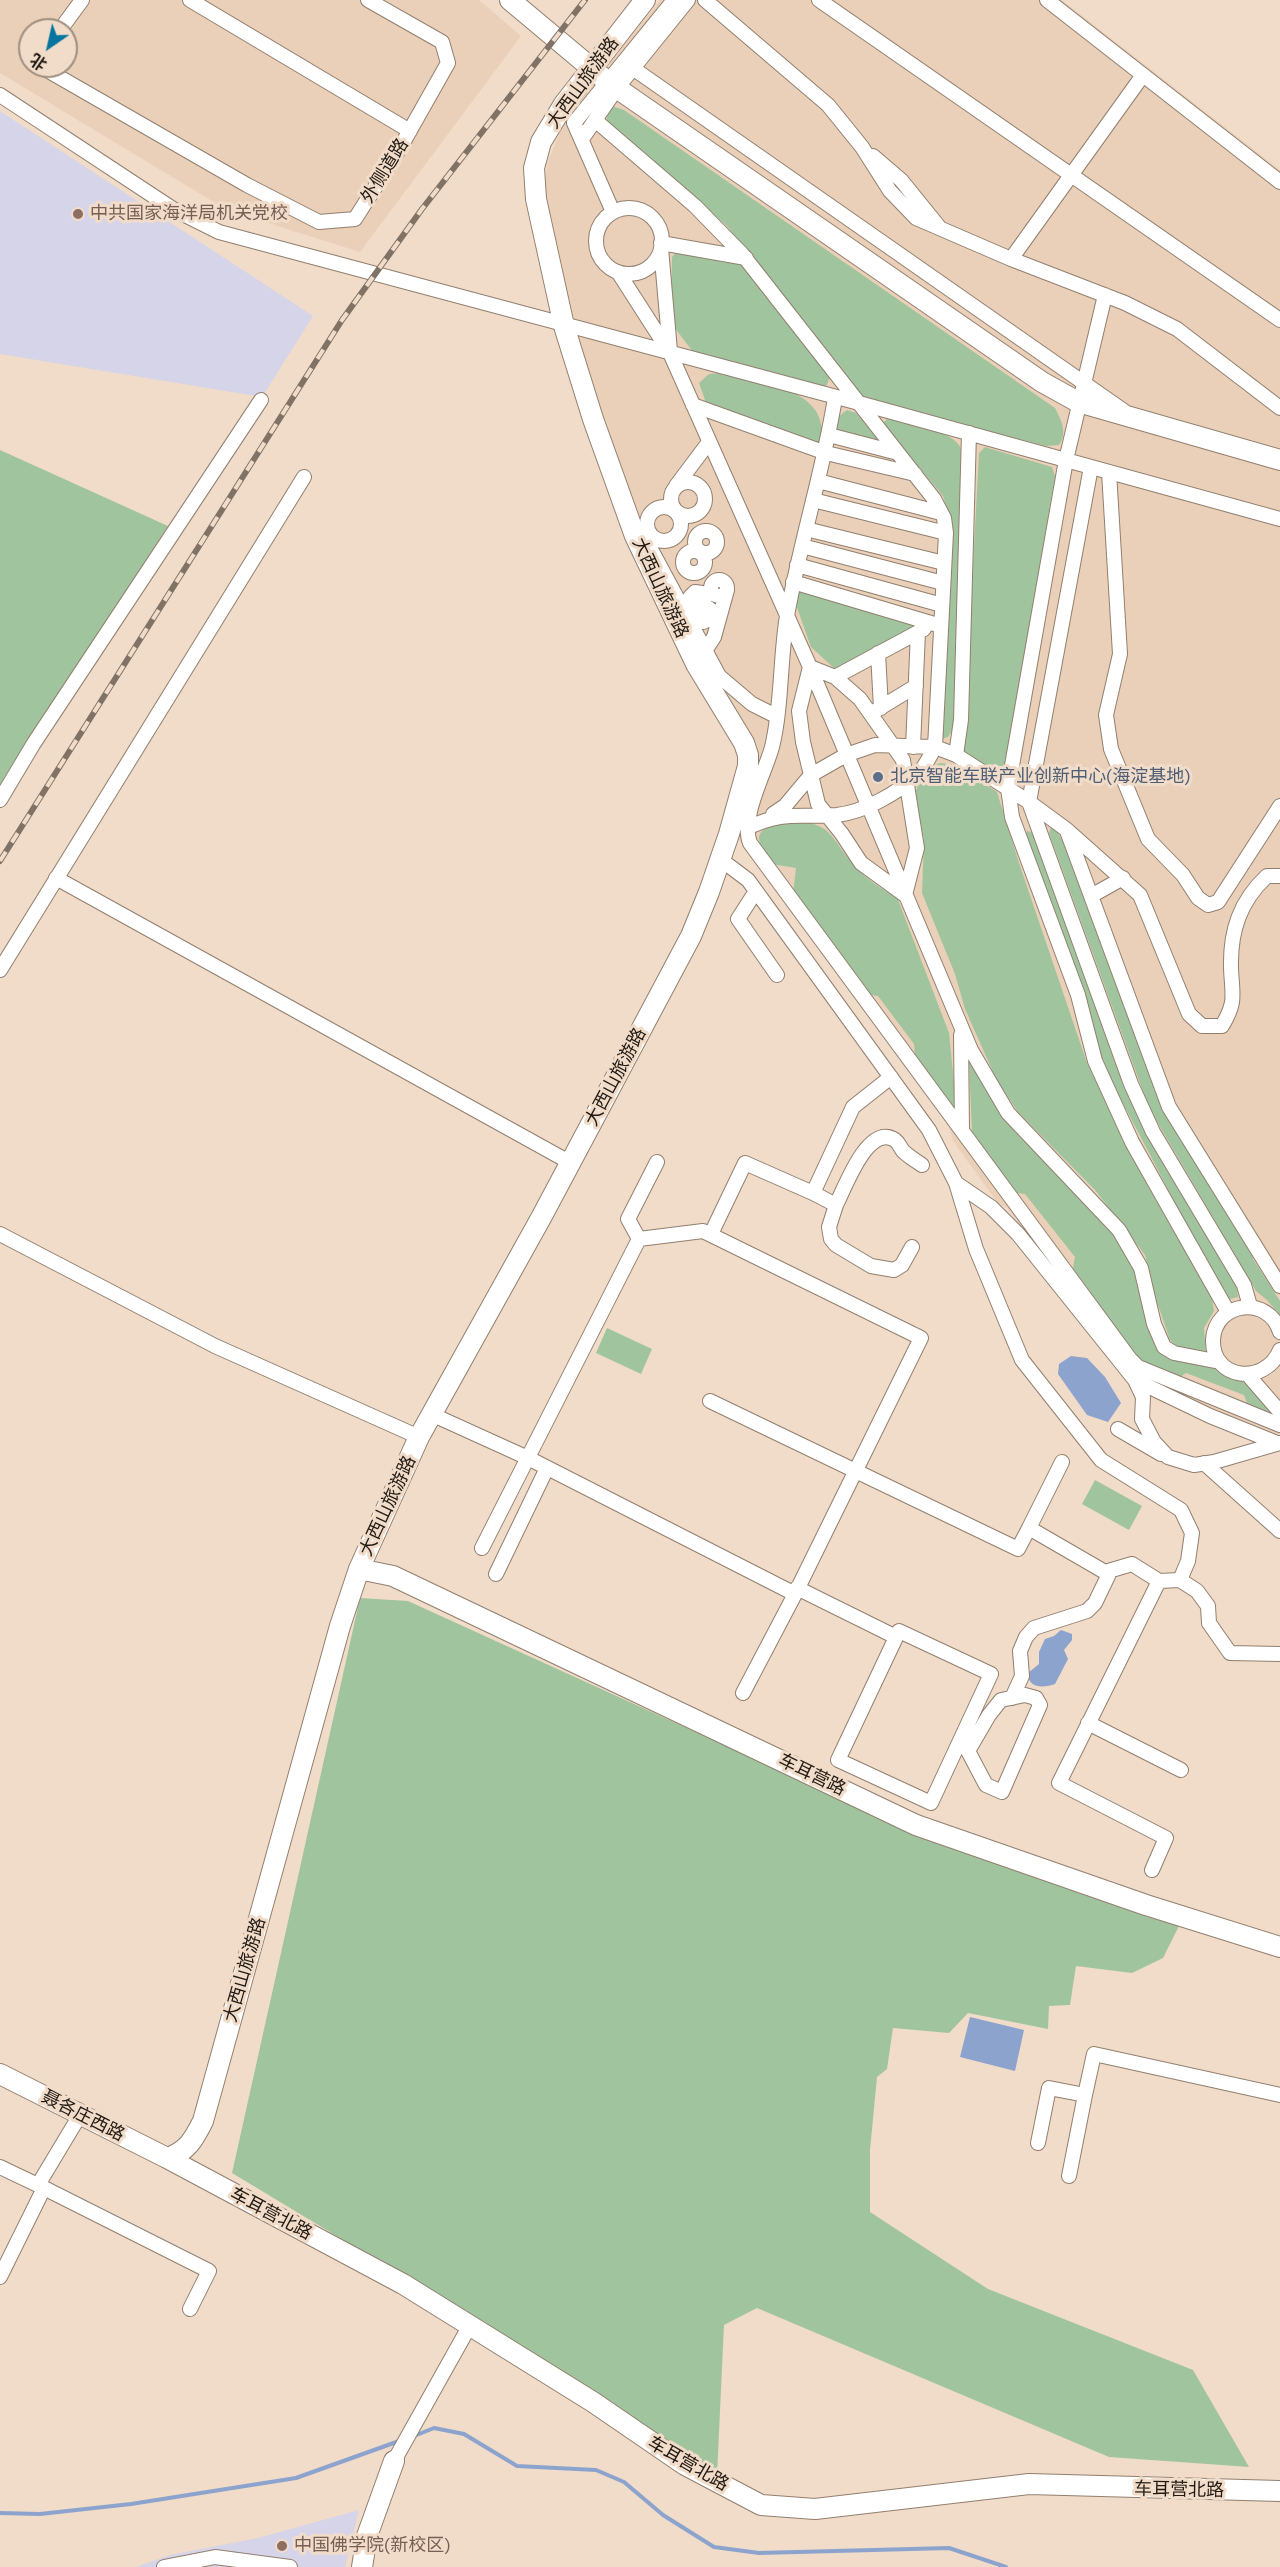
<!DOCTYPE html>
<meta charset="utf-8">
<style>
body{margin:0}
#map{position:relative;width:1280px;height:2567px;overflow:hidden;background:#f1dcc9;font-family:"Work Sans","Noto Sans SC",sans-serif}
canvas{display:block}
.north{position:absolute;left:18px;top:18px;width:60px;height:60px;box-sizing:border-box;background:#f1dcc9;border:2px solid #9e8e80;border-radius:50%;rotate:214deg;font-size:16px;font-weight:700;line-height:24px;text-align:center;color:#211a13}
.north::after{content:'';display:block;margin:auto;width:21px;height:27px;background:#0875a0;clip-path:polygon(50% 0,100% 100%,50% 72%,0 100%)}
</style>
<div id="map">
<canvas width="1280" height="2567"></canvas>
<div class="north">北</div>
</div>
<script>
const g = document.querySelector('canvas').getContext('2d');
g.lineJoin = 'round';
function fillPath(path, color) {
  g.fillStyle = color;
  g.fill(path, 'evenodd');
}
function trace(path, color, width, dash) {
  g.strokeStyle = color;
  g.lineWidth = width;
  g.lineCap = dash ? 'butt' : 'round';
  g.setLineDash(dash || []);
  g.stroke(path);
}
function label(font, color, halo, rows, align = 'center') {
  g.font = font + ' "Work Sans","Noto Sans SC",sans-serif';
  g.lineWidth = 6;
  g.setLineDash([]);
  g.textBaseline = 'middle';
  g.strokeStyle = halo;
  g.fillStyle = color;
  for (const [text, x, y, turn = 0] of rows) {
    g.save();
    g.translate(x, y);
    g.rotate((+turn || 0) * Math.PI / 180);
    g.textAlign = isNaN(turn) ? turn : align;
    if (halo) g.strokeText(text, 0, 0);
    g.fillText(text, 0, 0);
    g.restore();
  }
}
fillPath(new Path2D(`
 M0,0h479l42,36 -161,216 -133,-42 -227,-137zM30,30h36v36h-36z
 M660,0h402l218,170v1265l-91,-35 -56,-30 -45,-54 -81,-108 -10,-6 -44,-61 -4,-15 -210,-286 -2,-8 17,-69 -112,-222 -64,-195 -35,-150 5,-35 17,-41z`), '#ead0b8');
fillPath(new Path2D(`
 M0,111l313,205 -51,81 -262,-43z
 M359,2510l-14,57h-209l34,-12 88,-17z`), '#d6d4e9');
fillPath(new Path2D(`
 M612,106l12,4 431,298c6,12 13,24 4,37l-13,1 -186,-48 -133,-172 -119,-101 -2,-12z
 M676,252l64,10 90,114 -3,9 -5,3 -129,-36 -22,-29 1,-66z
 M719,373c39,10 116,14 101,73l-114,-43 -7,-20 10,-9z
 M847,410l9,3 26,31 -45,-11 1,-16z
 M887,419c19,5 68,11 74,30l-6,276 -7,12 -9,3 10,-225 -6,-19 -58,-70 -2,-3z
 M985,447l67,20 3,9 -52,303 -40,-27 16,-299z
 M0,450l168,76 -168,259z
 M798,589l124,36 -86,45 -25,-23 -16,-45z
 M940,763l17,2 40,27 22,71 68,200 60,122 65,113 2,13 -10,17 2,25 -29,-6 -7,-7 -17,-50 -8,-35 -50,-65 -77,-78 -21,-31 -32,-72 -10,-35 -33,-81 2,-53 -9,-47 5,-13 11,-12z
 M786,821c49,1 41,14 69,45 12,14 26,23 42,31l52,136 8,79 -42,-56 -1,-12 -36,-48 -8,-1 -77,-101 3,-26 -25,-4c-17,-30 -19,-32 15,-43z
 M1051,827l6,4 16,28 74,201 107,189 -1,10 27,42v14l-13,-15 -11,-9 -107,-183 -100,-275z
 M1027,831l7,2 76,205 126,243 2,16 -12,3 -110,-210 -22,-49 -69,-206z
 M969,1061l47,72 67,67 36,40 17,27 19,79c19,21 42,15 66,22 19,7 34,26 48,40v4l-22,-9 -3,-8 -58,-22 -6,4 -34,-13 -11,-9 -62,-87 2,-11 -50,-63 -8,-1 -45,-61z
 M607,1328l45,21 -11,25 -45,-21z
 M1095,1480l47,26 -13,24 -47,-26z
 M360,1598l48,3 505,230 268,91 -18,36 -31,15 -56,-7 -6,39 -21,1 -1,23 -80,-16 -19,20 -56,-5 -6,41 -10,8 -7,73v62l118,77 205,81 56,97 -140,-10 -352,-149 -33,17 -7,151 -160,-107 -325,-196z`), '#a0c59e');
fillPath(new Path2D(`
 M1071,1356l16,2 18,19 16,26 -13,19 -21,-7 -29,-41 1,-10z
 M1061,1630l11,4v6l-8,10 4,9 -13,25c-11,4 -27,5 -27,-11l11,-9v-12l6,-13 9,-3z
 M970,2017l54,13 -9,41 -55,-14z`), '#8ca3ce');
trace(new Path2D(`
 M414,2436l20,-8 30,6 53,32 79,4 28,12 39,33 51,32 45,6 190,-5 57,19
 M0,2513l40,1 91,-10 165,-26 106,-38`), '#8ca3ce', 4);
const street = new Path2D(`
 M190,0l220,131
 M705,0l123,105 34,42 28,44 26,27 95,41 114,44 52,26 103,79
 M819,0l461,320
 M1047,0l233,182
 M60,30l22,-30
 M40,66l207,119 72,37 36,-3 45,-71 48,-85 -6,-21 -74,-42
 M634,69l490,342
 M0,95l173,114 46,23 640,171 421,116
 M595,120l100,86 47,48 192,245 10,19 2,15 -11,214c-5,9 -10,20 -17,27 -20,19 -54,38 -81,41 -39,3 -52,-5 -90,13
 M582,139l35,-51 71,-88
 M873,156l28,24 38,47
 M596 241a33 33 0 1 1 66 0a33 33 0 1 1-66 0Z
 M613,212l-39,-89 100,-123
 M661,243l85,15
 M661,248l9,103
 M1011,259l132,-184
 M618,272l52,81 140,314 161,383 37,63 111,117 22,38 13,56 10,23 10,6 46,9
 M1105,295l-39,165 -58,328 4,29 66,178 17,66 37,81 96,170
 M835,398c-12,74 -35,145 -48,218 -7,41 -5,91 -15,131 -7,26 -32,71 -22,96l380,516 8,8 142,58
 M693,405l133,48 89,21
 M829,435l69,18
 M1091,467l-62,335 102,282 22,48 91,153 6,21
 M1109,472l11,182 -14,61 5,34 37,90 35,36 15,23 10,7 10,-3 62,-96
 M818,481l123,32
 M671 499a17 17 0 1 1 34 0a17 17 0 1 1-34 0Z
 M676,486l33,-44
 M813,500l133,33
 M647 524a17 17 0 1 1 34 0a17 17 0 1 1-34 0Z
 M647,523l-1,17 73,136 33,28 24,12
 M806,529l138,34
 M695 542a11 11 0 1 1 22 0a11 11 0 1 1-22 0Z
 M802,546l141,37
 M683 562a11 11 0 1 1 22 0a11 11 0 1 1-22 0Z
 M797,565l145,40
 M711 588a8 8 0 1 1 16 0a8 8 0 1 1-16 0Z
 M793,582l148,44
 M702,606l3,-9 -3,-4 -7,-1 -5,5 1,6 5,4c7,0 10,-2 15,3l1,8 -9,4 -6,-4v-6l5,-6
 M705,651l9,-14 13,-47
 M878,653l3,55
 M810,667l25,10 25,22 43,61 14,88 -12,47 -44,-32 -19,-29 -24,-30 -15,-62 -4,-31z
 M835,677l89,-48
 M875,711l41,-25
 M913,747l5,-115
 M956,755l5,-35 8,-287
 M0,800l34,-57 227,-343
 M773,814l12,-8 26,-31 35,-20 29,-10 60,2 21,8 73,47 38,28 73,65 49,119 13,12h20c15,-25 10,-31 9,-58 -1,-37 9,-67 36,-92h13
 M1067,831l102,276 111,179
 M720,859l28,21 8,11 173,239 27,53 20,66 46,111 79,100 80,50 11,23 -4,28 -8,19 -21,1 -100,202 107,55 -14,32
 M56,878l515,285
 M756,891l-18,28 39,56
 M1091,896l32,-18
 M0,970l304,-493
 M961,1035l1,96
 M956,1183l35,24 27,27 117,146 8,17 -1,22 12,23 14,15 26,8 20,-3 66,-19
 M813,1193l23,12 -7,22 2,12 5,6 35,21 23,4 8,-5 10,-18
 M836,1205c9,-17 32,-83 59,-65 4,3 5,7 8,11 5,5 13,10 19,14
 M0,1234l215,112 204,91
 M711,1234l34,-71 68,30 40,-86 38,-30
 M639,1239l-11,-20 29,-57
 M1280,1332c-11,-37 -65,-31 -67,8 -1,40 52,46 67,10
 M1248,1375l32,37
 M1135,1380l75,36 67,27
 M710,1401l308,148 11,-21
 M431,1414l97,44 267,136
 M1118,1429l43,25
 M1062,1462l-33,66 76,44 27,-8 27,17
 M1204,1463l76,68
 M482,1548l157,-309 64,-8 218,107 -126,256 -52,99
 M496,1574l51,-106
 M1180,1580l17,11 11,15 1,17 21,30 50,1
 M797,1588l99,49
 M899,1631l92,43 -60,129 -93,-43z
 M1025,1695l11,3 4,7 -38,87 -16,-7 -18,-34 21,-36 12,-15z
 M1012,1698l10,-22 -2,-25 6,-14 8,-9 53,-17 8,-8 13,-27 -3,-4
 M1088,1723l93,47
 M1038,2143l11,-55 36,7 9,-41 186,41
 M0,2167l44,21 -44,89
 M1069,2176l16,-81
 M38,2185l42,-70
 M44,2188l165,83 -19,38
 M394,2461l75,-134
 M164,2567l51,-10 75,10`);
const secondary = new Path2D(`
 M510,0l98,82 434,300 36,20 202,58
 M359,1569l34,7 523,249 230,80 134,42
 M0,2074l167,84 236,126 190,118 92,63 76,40 54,4 214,-25 251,7
 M167,2158c20,-6 27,-19 36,-37l137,-495 19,-57 60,-132 123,-221 149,-280 18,-44 20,-58 19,-68v-11l-4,-12 -48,-79 -61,-128 -42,-117 -29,-93 -28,-127 -2,-31 7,-26 23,-38 81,-104
 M362,2567l5,-31 27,-75`);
trace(street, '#927f6e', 16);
trace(secondary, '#927f6e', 22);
trace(street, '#fff', 14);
trace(secondary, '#fff', 20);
const rail = new Path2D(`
 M0,861l342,-541 80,-111 163,-209`);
trace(rail, '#807366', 6);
trace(rail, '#f1dcc9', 4, [11]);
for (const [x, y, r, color] of [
 [78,214,6,"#8d6e63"],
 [878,777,6,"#5c6f8a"],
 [282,2546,6,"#8d6e63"]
]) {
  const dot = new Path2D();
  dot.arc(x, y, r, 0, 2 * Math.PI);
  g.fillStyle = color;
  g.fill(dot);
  trace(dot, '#f1dcc9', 2);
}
label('18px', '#211a13', '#f1dcc9', [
 ["大西山旅游路",583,83,-54],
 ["外侧道路",385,171,-58],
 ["大西山旅游路",660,588,65],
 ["大西山旅游路",616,1077,-62],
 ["大西山旅游路",388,1506,-65],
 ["车耳营路",812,1775,26],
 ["大西山旅游路",245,1970,-74],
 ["聂各庄西路",83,2116,27],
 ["车耳营北路",271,2214,28],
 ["车耳营北路",688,2464,30],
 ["车耳营北路",1179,2490,1]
]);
label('18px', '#785e54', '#f1dcc9', [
 ["中共国家海洋局机关党校",90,214],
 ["中国佛学院(新校区)",294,2546]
], 'left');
label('18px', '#4e5e75', '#f1dcc9', [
 ["北京智能车联产业创新中心(海淀基地)",890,777]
], 'left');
</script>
